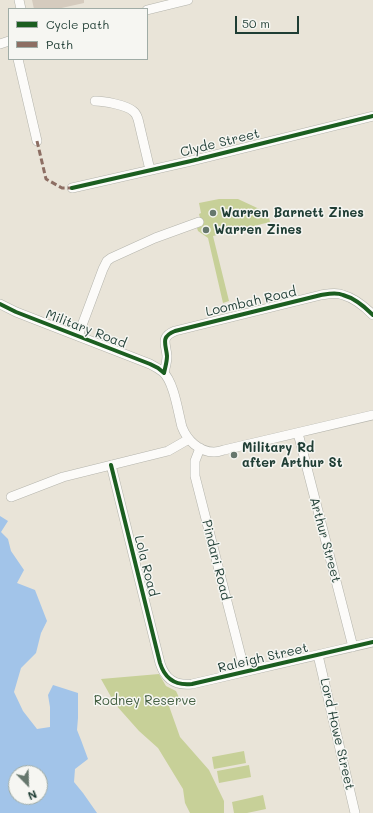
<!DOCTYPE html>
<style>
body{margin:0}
#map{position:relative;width:373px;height:813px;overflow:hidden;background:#e9e4d8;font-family:Mali,sans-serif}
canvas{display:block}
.legend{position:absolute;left:8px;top:8px;width:140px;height:52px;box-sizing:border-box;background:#f6f6f2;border:1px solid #a0aca6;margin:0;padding:5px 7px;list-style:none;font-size:12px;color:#1f3d34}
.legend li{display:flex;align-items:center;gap:8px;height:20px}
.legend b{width:20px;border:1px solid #a0aca6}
.north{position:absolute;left:8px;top:765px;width:40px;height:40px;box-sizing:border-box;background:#f6f6f2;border:1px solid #a0aca6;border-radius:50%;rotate:157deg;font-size:11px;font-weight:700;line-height:16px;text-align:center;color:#1f3d34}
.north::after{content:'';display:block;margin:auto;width:14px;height:18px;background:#66776d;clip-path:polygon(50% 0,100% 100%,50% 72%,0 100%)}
.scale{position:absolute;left:235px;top:16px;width:64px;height:18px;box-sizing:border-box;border:2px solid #1f3d34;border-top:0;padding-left:5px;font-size:12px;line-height:14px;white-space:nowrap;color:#1f3d34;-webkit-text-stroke:3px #f6f6f2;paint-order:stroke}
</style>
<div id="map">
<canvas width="373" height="813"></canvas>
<ul class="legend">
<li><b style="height:5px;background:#1b5e20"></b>Cycle path</li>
<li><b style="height:5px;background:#8d6e63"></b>Path</li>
</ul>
<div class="north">N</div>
<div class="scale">50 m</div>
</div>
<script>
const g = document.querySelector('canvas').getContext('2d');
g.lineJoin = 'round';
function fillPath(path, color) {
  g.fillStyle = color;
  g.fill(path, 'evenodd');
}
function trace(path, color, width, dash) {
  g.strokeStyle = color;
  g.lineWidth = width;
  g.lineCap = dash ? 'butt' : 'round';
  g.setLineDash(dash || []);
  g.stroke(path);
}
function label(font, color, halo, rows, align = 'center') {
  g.font = font + ' Mali,sans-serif';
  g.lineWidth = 3;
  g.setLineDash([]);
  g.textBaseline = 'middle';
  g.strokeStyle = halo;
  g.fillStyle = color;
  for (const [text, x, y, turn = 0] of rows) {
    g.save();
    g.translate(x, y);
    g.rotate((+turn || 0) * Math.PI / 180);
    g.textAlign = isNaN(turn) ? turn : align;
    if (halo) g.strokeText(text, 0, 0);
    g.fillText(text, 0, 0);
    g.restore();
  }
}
fillPath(new Path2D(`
 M219,199h19l30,14 2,9 -57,14 16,65 -6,2 -15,-65 -10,-7 -1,-3 5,-2 -3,-12 2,-1 -2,-10z
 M159,674l7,12 10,5 5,11 -12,4 11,31 29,33 15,31v12h-34l-5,-10 -2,-14 -25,-41 -19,-17 -24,-27 -14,-25z
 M244,751l2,12 -32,6 -2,-12z
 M249,765l2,12 -32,6 -2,-12z
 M263,795l3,14 -19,4h-13l-2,-11z`), '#c7d098');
fillPath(new Path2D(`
 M0,516l8,5 -7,11 7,7 3,12 13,19 -7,13 18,7 12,31 -6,12 -5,20 -15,15 -7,24 9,19 14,18 13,-2v-20l-2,-12 5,-10 25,8v25l-1,12 4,10 7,19 -13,10 -1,13 9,11 14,20h-97zM16,773h24v24h-24z`), '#a2c4e9');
fillPath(new Path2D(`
 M32,0h52v3l-27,6h-23z`), '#d5cbbe');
const minor = new Path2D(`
 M19,0l2,9
 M147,10l41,-10
 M0,44l9,-3
 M18,59l19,82
 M95,101c9,0 31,4 38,10 3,2 4,5 5,8l12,51
 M72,188l119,-27 182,-45
 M0,304l16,8 134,52c4,2 9,5 13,8 11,10 15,40 19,55 5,13 17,25 32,25 3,0 7,-1 10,-2l149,-35
 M78,336l25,-67 4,-8 4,-3 44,-20 44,-16
 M164,373c1,-5 3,-11 3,-17 -1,-12 -7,-19 8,-25l146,-36c7,-1 15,-3 22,0 11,3 22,12 30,20
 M298,433l55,214
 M200,448l-5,13v15l50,196
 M111,465l49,198c5,16 15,23 32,21l181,-42
 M11,497l52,-20 105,-26 21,-12
 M318,655l37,158`);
trace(minor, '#b4b4ac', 10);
trace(minor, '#fcfbf9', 9);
trace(new Path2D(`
 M37,141l9,38 16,9h10`), '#8d6e63', 3, [6, 3]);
trace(new Path2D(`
 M72,188l119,-27 182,-45
 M0,304l16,8 134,52 8,4 6,5c1,-5 3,-11 3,-17 -1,-12 -7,-19 8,-25l146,-36c7,-1 15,-3 22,0 11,3 22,12 30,20
 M111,465l49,198c5,16 15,23 32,21l181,-42`), '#1b5e20', 4);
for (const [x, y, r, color] of [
 [213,213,4,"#66776d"],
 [206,230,4,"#66776d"],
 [234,455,4,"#66776d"]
]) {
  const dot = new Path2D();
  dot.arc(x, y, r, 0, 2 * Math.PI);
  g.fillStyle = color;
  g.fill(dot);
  trace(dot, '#f6f6f2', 1.5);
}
label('13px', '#1f3d34', '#f6f6f2', [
 ["Clyde Street",220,143,-14],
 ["Loombah Road",251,302,-13],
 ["Military Road",86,329,21],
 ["Arthur Street",325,540,75],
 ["Pindari Road",216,560,76],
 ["Lola Road",146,566,76],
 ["Raleigh Street",263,658,-13],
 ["Lord Howe Street",337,734,77]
]);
label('bold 13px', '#1f3d34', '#f6f6f2', [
 ["Warren Barnett Zines",221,213],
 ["Warren Zines",214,230],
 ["Military Rd",242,448],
 ["after Arthur St",242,463]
], 'left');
label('13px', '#425e40', '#f6f6f2', [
 ["Rodney Reserve",145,701]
]);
</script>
